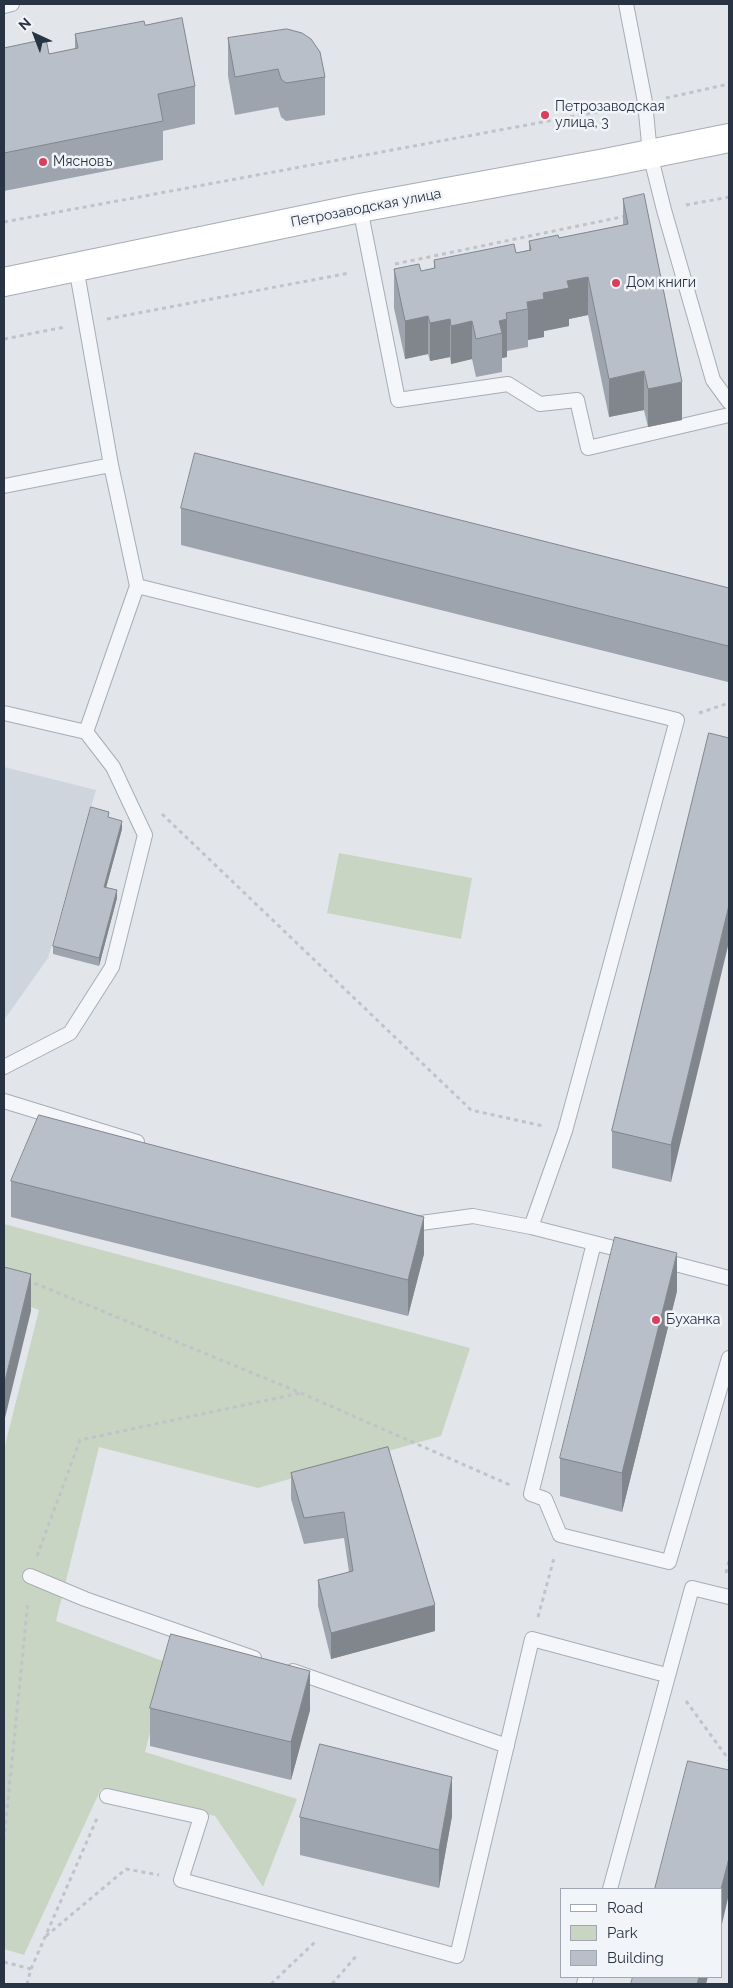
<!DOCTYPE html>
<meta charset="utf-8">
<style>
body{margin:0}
#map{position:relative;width:733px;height:1988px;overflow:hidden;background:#e2e6eb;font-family:Raleway,sans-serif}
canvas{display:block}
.frame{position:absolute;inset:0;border:5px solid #283344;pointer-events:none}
.legend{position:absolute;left:560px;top:1888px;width:162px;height:90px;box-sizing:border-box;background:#f1f4f8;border:1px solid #a1a7b0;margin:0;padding:6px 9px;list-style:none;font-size:15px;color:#283344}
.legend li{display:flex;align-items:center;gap:10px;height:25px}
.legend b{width:25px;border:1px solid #a1a7b0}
.north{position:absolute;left:10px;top:10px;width:50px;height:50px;-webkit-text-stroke:4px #f1f4f8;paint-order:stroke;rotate:317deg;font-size:14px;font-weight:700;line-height:20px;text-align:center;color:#283344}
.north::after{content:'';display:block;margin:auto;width:18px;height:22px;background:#283344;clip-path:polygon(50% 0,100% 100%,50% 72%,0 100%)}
</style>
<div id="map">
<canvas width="733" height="1988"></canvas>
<div class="frame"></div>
<ul class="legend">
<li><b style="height:6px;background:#fff"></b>Road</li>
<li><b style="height:14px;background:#c8d5c2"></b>Park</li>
<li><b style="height:14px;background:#b8bfc9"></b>Building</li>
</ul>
<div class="north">N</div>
</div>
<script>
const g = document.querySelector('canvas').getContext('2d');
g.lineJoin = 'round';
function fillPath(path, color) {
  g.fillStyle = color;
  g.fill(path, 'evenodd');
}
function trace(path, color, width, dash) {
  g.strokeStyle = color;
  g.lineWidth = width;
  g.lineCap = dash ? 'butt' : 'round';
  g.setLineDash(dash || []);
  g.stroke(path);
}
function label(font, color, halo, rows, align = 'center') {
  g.font = font + ' Raleway,sans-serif';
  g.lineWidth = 5;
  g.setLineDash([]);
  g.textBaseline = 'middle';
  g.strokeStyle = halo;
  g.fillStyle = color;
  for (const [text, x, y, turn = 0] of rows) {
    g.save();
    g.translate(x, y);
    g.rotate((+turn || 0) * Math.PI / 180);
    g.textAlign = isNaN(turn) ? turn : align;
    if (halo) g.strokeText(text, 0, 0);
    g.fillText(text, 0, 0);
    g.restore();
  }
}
fillPath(new Path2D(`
 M4,767l92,23 -48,168 -44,62z`), '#cfd5dd');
fillPath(new Path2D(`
 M339,853l133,25 -11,61 -134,-26z
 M4,1224l466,124 -29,88 -183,52 -159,-41 -43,174 112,42 -23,89 152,47 -34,88 -48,-71 -114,-27 -77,166 -20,-6v-500l35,-139 -35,-13z`), '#c8d5c2');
const service = new Path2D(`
 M626,4l19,98 5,52 14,56 49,170 16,22
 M4,6l8,-2
 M360,208l38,192 110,-16 32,20 37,-4 11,48 141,-33
 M76,267l35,198 26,121 540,134 -112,411 -34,96 63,16
 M4,486l107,-21
 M4,713l82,19 27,35 32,68 -33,132 -42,66 -66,34
 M86,732l51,-146
 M4,1101l133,41
 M406,1225l67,-9 58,11
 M629,1252l-35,-9 -63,251 14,5 15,36 109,27 60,-204
 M660,1260l69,18
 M30,1576l55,23 169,59
 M293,1671l214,75
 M107,1796l94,21 -20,63 276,76 75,-317 134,36
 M610,1889l82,-301 37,9
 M584,1984l2,-7`);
const secondary = new Path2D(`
 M4,282l356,-74 245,-45 124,-25`);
trace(service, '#a6adb6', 16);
trace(secondary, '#a6adb6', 30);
trace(new Path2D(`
 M666,98l63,-14
 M686,205l43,-8
 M4,222l620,-115
 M395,264l231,-48
 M107,319l242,-46
 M4,339l61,-12
 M699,713l30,-10
 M162,814l309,296 72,16
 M27,1280l274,113 209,92
 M37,1556l43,-116 221,-47
 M726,1573l3,-12
 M538,1617l16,-59
 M686,1701l43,59
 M4,1840l24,-239
 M46,1936l80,-67 33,6
 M4,1962l27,7 -4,15
 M31,1969l67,-153
 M271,1984l45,-43
 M332,1984l26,-30`), '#c0c3ca', 3, [4, 4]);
trace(service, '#f5f6f9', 14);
trace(secondary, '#fff', 28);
fillPath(new Path2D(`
 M145,25l50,61v38l-32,7v29l-159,31v-143l45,6 26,-5v-15z
 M228,38l97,39v38l-39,6 -5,-4 -3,-10 -43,8 -7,-39z
 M623,199l59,221 -34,7 -4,-17 -35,7 -21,-102 -19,4v7l-25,5v6l-16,3v7l-21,4v6l-5,1v14l-26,5 -4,-18 -21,5 -1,-7 -20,4 -2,-7 -23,5 -11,-51v-39l27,2 13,-3v-8l82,-7 13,-3v-9l30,-3 64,-13z
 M181,508l548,80v91l-1,3 -547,-137z
 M709,733l-38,449 -59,-14v-37z
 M109,818l13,11 -16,59 11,10 -18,68 -46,-12v-8z
 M11,1181l413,73 -16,62 -397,-99z
 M677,1291l-55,221 -62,-16v-38z
 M388,1447l47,184 -104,28 -13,-53v-26l31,-8 -5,-34 -40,6 -13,-45v-26z
 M150,1708l160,2 -19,70 -141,-34z
 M452,1816l-13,72 -139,-33v-38z`), '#9ea4ad');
fillPath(new Path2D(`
 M588,277v38l-19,4v7l-25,5v6l-16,3v-31l-1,-7 16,-9 24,-12z
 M428,316v38l-23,5v-38z
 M450,319v38l-20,4v-38z
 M507,319v38l-5,1v-25l-3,-12z
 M472,321v38l-21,5v-38z
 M644,371v39l-35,7v-38z
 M682,382v38l-34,7v-38z
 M729,642v37l-1,3v-36z
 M122,821v8l-18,66v-8z
 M117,890v8l-18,68v-8z
 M729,905v37l-58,240v-37z
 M424,1217v37l-16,62v-36z
 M677,1253v38l-55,221v-39z
 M31,1274v37l-27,111v-37z
 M435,1605v26l-104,28v-26z
 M310,1671v39l-19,70v-38z
 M452,1777v39l-13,72v-38z
 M729,1858v36l-7,30 -1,-35z
 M699,1977h9l-2,7h-9z`), '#81868d');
const building = new Path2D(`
 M182,18l13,68 -37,8 5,27 -159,32v-105l42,-9 3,15 29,-6 -3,-14 69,-13 1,4z
 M287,29l15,4 9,6 9,13 5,25 -39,6 -5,-4 -3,-10 -43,8 -7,-39z
 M644,194l38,188 -34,7 -4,-18 -35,8 -21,-102 -21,4 2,7 -26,5 1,6 -17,3 1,7 -22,4 1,6 -8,2 3,12 -26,6 -4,-18 -21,5 -1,-7 -20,4 -2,-7 -23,5 -11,-52 25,-5 2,7 14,-3 -1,-8 80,-16 2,9 15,-3 -2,-9 29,-6 1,3 69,-14 -5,-25z
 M195,453l534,135v54l-1,4 -547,-138z
 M709,733l20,5v167l-58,240 -59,-14z
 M91,807l18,5 -1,5 14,4 -18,66 13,3 -18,68 -46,-12z
 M39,1115l385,102 -16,63 -397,-99z
 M615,1237l62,16 -55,220 -62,-15z
 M4,1267l27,7 -27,111z
 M388,1447l47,158 -104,28 -13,-53 35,-9 -9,-59 -40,6 -13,-45z
 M171,1634l139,37 -19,71 -141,-34z
 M320,1744l132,33 -13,73 -139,-33z
 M688,1761l41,9v88l-8,31h-66z
 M633,1977h66l-2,7h-66z`);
fillPath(building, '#b8bfc9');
trace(building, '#81868d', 1);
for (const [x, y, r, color] of [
 [545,115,5,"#d73f5b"],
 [43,162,5,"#d73f5b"],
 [616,283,5,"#d73f5b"],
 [656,1320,5,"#d73f5b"]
]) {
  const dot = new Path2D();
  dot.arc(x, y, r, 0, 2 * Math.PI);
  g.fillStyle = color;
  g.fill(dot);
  trace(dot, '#f1f4f8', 2);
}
label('14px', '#283344', '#f1f4f8', [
 ["Петрозаводская",555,107],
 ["улица, 3",555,123],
 ["Мясновъ",53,162],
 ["Дом книги",626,283],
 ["Буханка",666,1320]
], 'left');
label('14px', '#283344', '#f1f4f8', [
 ["Петрозаводская улица",366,208,-11]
]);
</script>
